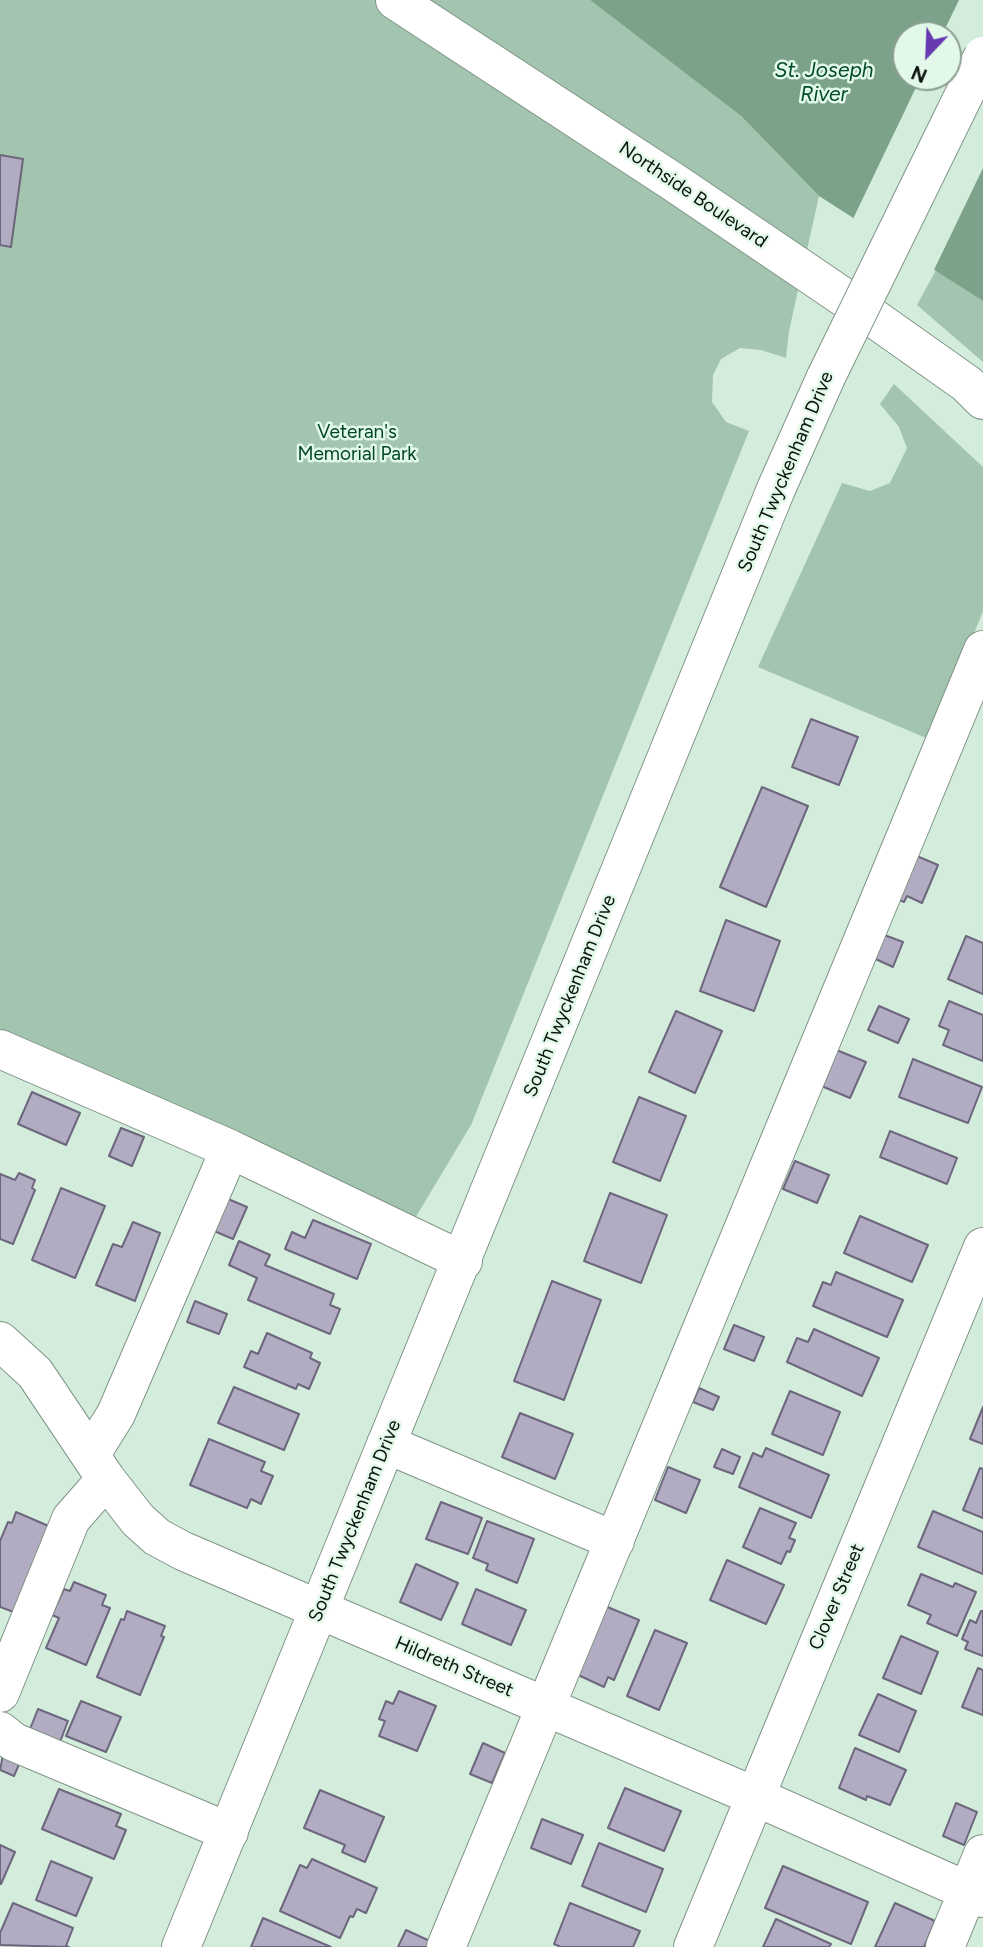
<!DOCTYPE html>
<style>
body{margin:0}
#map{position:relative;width:983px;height:1947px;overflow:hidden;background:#d4ecdc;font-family:Figtree,sans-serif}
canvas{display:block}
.north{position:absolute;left:892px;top:21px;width:70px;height:70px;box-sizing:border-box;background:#e2f9e9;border:2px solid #8c9d91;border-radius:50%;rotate:203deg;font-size:19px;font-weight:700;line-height:28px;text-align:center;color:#0b130d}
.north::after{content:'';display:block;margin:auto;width:24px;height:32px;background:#6739b1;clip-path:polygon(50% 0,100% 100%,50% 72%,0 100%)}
</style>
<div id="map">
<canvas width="983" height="1947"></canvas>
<div class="north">N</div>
</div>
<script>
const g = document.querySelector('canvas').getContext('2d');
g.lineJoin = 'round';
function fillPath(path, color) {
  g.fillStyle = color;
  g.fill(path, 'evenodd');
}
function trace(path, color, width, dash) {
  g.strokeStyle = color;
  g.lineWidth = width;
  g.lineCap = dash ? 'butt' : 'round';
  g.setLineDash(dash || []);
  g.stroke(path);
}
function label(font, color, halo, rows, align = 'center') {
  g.font = font + ' Figtree,sans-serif';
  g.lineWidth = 5;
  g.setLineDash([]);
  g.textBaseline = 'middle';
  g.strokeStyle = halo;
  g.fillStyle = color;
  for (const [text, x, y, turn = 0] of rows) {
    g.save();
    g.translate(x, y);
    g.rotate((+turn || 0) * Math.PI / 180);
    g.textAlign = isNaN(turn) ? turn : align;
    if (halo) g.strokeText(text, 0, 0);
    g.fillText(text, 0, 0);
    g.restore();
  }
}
fillPath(new Path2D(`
 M0,0h590l151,116 78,80 -30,135 -3,27 -25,-8 -21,-2 -19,11 -8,16 -1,27 14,20 23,9 -278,694 -57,95 -414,-180z
 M936,270l47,31v61l-66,-57z
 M894,384l89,83v144l-52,129 -173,-73 84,-184 28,8 20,-8 17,-35 -8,-21 -19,-23z`), '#a3c4ae');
fillPath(new Path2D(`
 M590,0h393v301l-164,-105 -78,-80zM906,35h42v42h-42z`), '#7ca289');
fillPath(new Path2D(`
 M959,0h24v168l-50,104 -81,-51 69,-144h27v-42h-6z`), '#d4ecdc');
const building = new Path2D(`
 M0,155l23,4 -12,88 -11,-2z
 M811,719l47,18 -19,48 -47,-18z
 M762,787l46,19 -42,101 -46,-20z
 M912,854l26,11 -16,38 -15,-7 -3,6 -11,-5z
 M726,920l54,21 -26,70 -54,-20z
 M879,933l24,9 -10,25 -24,-11z
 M966,936l17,7v51l-35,-15z
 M949,1001l34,14v46l-40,-16 6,-15 -10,-4z
 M879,1006l30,13 -11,24 -30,-13z
 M676,1011l46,20 -27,62 -46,-21z
 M834,1049l32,13 -16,36 -31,-13z
 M913,1059l69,28 -14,36 -69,-26z
 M32,1092l48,21 -14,32 -48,-21z
 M639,1097l47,19 -26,65 -47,-19z
 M121,1128l23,9 -12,29 -23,-10z
 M890,1131l67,27 -10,26 -67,-27z
 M795,1161l34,14 -12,28 -34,-14z
 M19,1173l16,7 -3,8 3,2 -22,54 -13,-5v-65l15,6z
 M61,1188l44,18 -30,72 -43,-18z
 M610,1193l57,22 -26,68 -57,-22z
 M221,1196l26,11 -14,32 -26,-11z
 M860,1216l68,29 -16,37 -68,-29z
 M313,1220l58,24 -14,35 -72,-30 7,-17 13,6z
 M133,1222l27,11 -25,68 -39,-16 17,-41 9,3z
 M239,1241l31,14 -5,10 69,29 -4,11 10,4 -10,25 -82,-34 9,-22 -28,-13z
 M836,1272l67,28 -16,37 -74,-31 10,-24 8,3z
 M552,1281l49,19 -37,100 -50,-19z
 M195,1301l32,13 -8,20 -32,-12z
 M734,1325l30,12 -10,24 -30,-12z
 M814,1329l65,29 -17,38 -75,-34 10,-24 11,4z
 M267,1333l45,20 -2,5 10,5 -11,26 -11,-5 -2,5 -52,-22 7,-16 7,3z
 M234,1387l65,27 -15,36 -66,-27z
 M699,1388l20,9 -6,13 -20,-8z
 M790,1391l50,21 -17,43 -51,-21z
 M983,1407v37l-13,-5z
 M520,1413l53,21 -18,45 -53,-22z
 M209,1439l56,23 -4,9 12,5 -12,28 -10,-5 -4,9 -57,-23z
 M766,1448l63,27 -18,43 -72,-31 14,-34 9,4z
 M722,1449l18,8 -7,17 -19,-7z
 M668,1467l32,13 -14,33 -31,-13z
 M980,1468l3,1v49l-20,-8z
 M441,1502l41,16 -14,36 -42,-15z
 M760,1508l36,15 -7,15 6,2 -5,12 -3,-1 -6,13 -38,-17z
 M933,1511l50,21v42l-65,-27z
 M16,1512l35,15 -32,87 -19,-7v-66l8,-19 4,1z
 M487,1521l47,18 -17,44 -31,-13 2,-6 -15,-6z
 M727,1560l57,25 -18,39 -56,-24z
 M416,1564l42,19 -17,37 -41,-18z
 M921,1574l32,13 2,-4 21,9 -19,44 -30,-13 4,-8 -23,-10z
 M74,1582l32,13 -4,10 8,3 -24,57 -40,-17 13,-30 -7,-3 12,-26 6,2z
 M476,1589l50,21 -15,35 -49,-21z
 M605,1606l34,14 -25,60 -6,-3 -4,10 -28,-13z
 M127,1611l38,15 -4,10 3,1 -24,58 -43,-18 24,-58 3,1z
 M981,1611h2v45l-18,-7 3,-7 -6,-3 8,-19 6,3z
 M655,1630l32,13 -28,67 -32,-14z
 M901,1636l37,16 -17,42 -38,-16z
 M978,1668l5,2v45l-21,-8z
 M399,1691l37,15 -19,45 -38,-15 6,-15 -6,-2 7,-18 7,3z
 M878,1694l38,17 -17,41 -40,-17z
 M81,1701l40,16 -15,35 -40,-16z
 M38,1709l30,12 -8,21 -30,-13z
 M483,1743l22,10 -13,30 -22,-9z
 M855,1748l51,22 -16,35 -23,-9 -1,4 -27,-12z
 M3,1755l17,7 -6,14 -14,-6z
 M625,1788l56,23 -17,40 -56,-23z
 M59,1789l62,25 -5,12 10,4 -12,29 -72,-30z
 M320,1790l64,27 -19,45 -23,-10 3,-7 -41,-17z
 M956,1803l21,9 -13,33 -21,-9z
 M542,1819l41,16 -12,29 -40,-16z
 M599,1843l64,26 -17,43 -64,-26z
 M0,1845l15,7 -14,32h-1z
 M312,1859l65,29 -11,25 -9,-4 -4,8 -3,-1 -10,22 -60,-27 20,-46 7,3z
 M51,1861l41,17 -16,38 -40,-16z
 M783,1866l85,36 -17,42 -86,-36z
 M13,1903l60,25 -7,18 3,1 -69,-2v-12z
 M570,1903l70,28 -7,16h-72l-7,-3z
 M895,1903l40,18 -11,26h-49z
 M263,1918l68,29h-80z
 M776,1919l55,25 -2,3h-66z
 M406,1930l26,12 -2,5h-32z`);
fillPath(building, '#b1acc2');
trace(building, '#6c677c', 2);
const minor = new Path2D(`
 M395,0l280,183 183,124 109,77 16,16
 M0,1049l230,100 233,112
 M0,1341l35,32 71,106 32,41 19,17 26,14 571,245 229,102
 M386,1444l229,97
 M91,1454l25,-40 114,-265
 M0,1693l71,-174 35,-40
 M0,1731l14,11 215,90
 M181,1947l595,-1458 50,-112
 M446,1947l537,-1297
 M693,1947l290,-700
 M945,1947l38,-93`);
trace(minor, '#809587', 40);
trace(minor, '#fff', 38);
const minorBridge = new Path2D(`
 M826,377l157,-321`);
trace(minorBridge, '#809587', 40, []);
trace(minorBridge, '#fff', 38);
label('19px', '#0b130d', '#e2f9e9', [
 ["Northside Boulevard",693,195,34],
 ["South Twyckenham Drive",786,472,-67],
 ["South Twyckenham Drive",570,996,-68],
 ["South Twyckenham Drive",355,1521,-68],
 ["Clover Street",837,1597,-67],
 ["Hildreth Street",454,1667,23]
]);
label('19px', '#004625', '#e2f9e9', [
 ["Veteran's",357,432],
 ["Memorial Park",357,454]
]);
label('italic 21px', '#024928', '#e2f9e9', [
 ["St. Joseph",824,71],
 ["River",824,95]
]);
</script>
